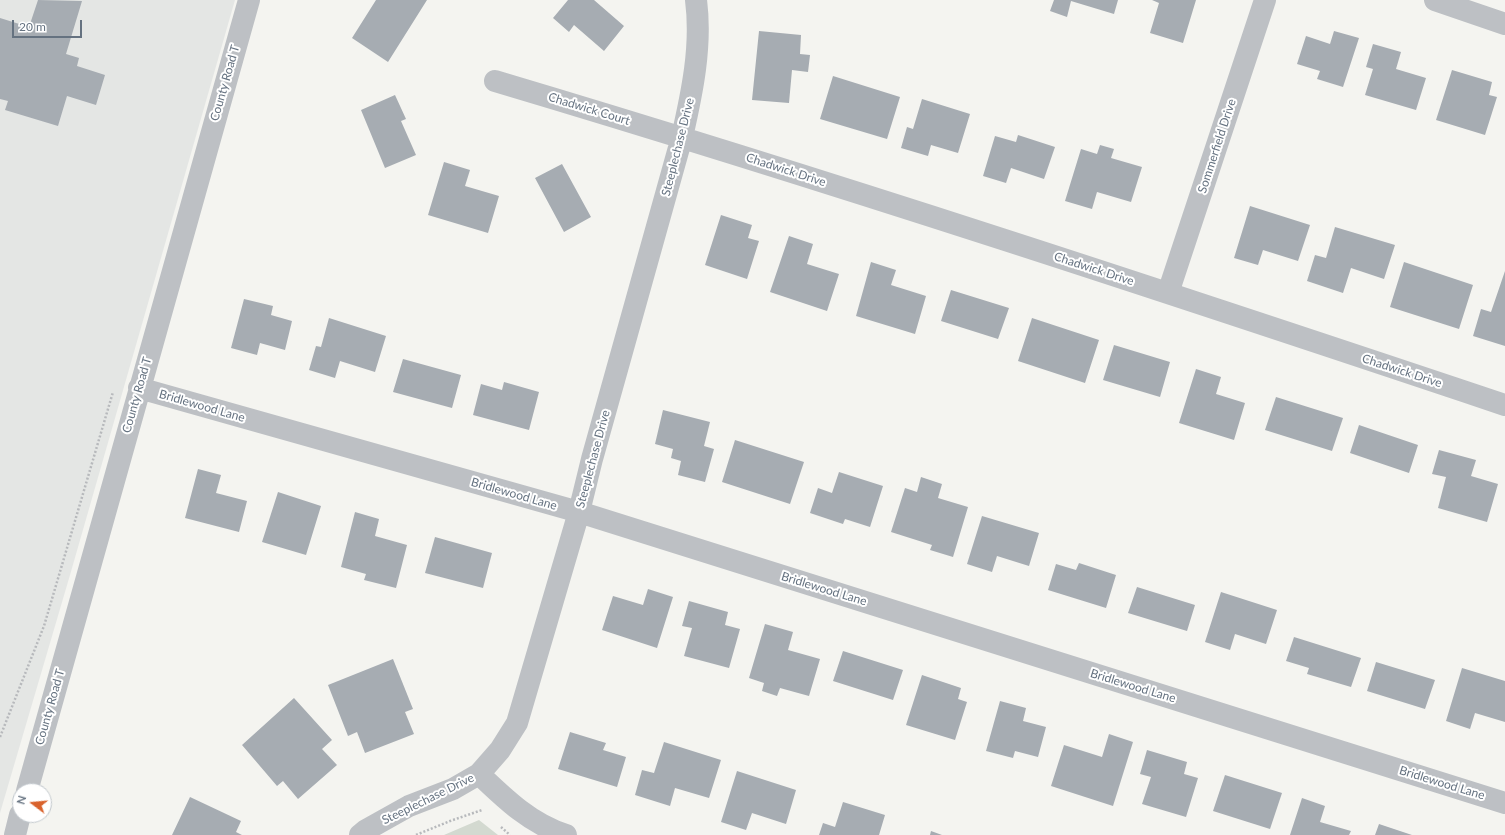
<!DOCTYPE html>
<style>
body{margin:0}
#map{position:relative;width:1505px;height:835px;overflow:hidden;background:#f4f4f0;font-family:Lato,sans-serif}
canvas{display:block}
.north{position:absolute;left:12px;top:783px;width:40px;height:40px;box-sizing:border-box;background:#fff;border:1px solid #c1c7cc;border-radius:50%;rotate:286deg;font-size:11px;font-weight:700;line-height:16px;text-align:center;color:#657280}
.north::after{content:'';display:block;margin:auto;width:14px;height:18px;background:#d9622c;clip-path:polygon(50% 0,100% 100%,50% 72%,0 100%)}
.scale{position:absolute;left:12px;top:20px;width:70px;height:18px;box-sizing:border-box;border:2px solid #657280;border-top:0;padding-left:5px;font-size:12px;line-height:14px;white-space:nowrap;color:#657280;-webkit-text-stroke:3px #fff;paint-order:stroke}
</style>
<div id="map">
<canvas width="1505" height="835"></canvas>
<div class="north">N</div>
<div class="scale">20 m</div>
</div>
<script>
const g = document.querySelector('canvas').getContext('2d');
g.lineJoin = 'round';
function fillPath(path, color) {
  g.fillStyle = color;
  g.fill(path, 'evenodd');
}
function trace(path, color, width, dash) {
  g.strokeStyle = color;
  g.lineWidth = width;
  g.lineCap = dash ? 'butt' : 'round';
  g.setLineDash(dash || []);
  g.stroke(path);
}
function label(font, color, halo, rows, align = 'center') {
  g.font = font + ' Lato,sans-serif';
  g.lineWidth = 4;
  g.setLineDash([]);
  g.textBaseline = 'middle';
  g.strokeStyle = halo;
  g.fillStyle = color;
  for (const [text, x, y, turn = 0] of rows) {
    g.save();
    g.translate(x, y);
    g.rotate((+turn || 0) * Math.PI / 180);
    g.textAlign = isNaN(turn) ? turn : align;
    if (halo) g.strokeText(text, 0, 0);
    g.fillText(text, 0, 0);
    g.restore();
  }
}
fillPath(new Path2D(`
 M0,0h235l-165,575 -70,238z`), '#e4e6e4');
fillPath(new Path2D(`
 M479,820l19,15h-54z`), '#d3d9d0');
fillPath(new Path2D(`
 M38,0l44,1 -16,53 13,4 -2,8 28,9 -9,30 -29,-9 -9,30 -53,-16 3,-9 -8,-2v-81l29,9z
 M376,0h51l-39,62 -36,-24z
 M568,0h26l30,26 -20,25 -30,-26 -5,7 -16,-14z
 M1054,0h64l-4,14 -43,-13 -4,16 -17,-6z
 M1152,0h44l-13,43 -33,-10 9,-30z
 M759,31l42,4 -1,19 10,1 -2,17 -16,-2 -3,33 -37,-3z
 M1334,31l25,7 -16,49 -26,-8 3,-8 -23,-7 9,-28 24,8z
 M1373,44l28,8 -5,17 30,9 -10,32 -51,-15 8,-26 -7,-2z
 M1452,70l40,12 -3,13 8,2 -12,38 -49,-15z
 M833,76l67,21 -13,42 -67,-20z
 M395,95l11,24 -5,2 15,34 -31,13 -24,-58z
 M922,99l48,15 -12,39 -27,-8 -3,11 -27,-8 6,-21 6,2z
 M1018,135l37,12 -11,32 -33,-11 -5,15 -23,-7 12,-40 21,6z
 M1100,145l14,4 -3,9 31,9 -11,35 -34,-10 -5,17 -27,-8 16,-52 16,5z
 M444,162l26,8 -5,16 34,10 -11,37 -60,-18z
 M562,164l29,53 -27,15 -29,-54z
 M1250,206l60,19 -12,36 -35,-11 -5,15 -24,-7z
 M721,215l31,10 -4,13 11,3 -12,38 -42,-14z
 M1335,227l60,18 -11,34 -33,-11 -8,25 -36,-12 8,-26 11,3z
 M789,236l24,8 -6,20 32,10 -12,37 -57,-19z
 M871,262l25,8 -5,15 35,11 -11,38 -59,-18z
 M1404,262l69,23 -14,44 -69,-22z
 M1505,271v75l-32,-10 8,-27 10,3z
 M951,290l58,18 -11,31 -57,-18z
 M244,299l29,7 -2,9 21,6 -7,29 -25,-7 -3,12 -26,-7z
 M329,318l57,18 -11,36 -35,-11 -5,17 -26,-8 7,-24 5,1z
 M1032,318l67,22 -14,43 -67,-22z
 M1114,345l56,17 -10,35 -57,-17z
 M403,359l58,16 -9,33 -59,-16z
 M1196,369l25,8 -5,17 29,9 -11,37 -55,-17z
 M504,382l35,10 -10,38 -56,-15 8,-31 21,6z
 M1276,397l67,21 -11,33 -67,-21z
 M663,410l47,12 -6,24 10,3 -9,33 -27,-7 3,-14 -10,-3 2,-9 -18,-5z
 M1359,425l59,20 -9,28 -59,-20z
 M735,440l69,22 -14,42 -68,-22z
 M1439,450l37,10 -5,16 27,8 -11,38 -49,-14 8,-31 -14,-3z
 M198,469l23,6 -5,18 31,8 -8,31 -54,-14z
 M839,472l44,14 -13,41 -25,-8 -2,5 -33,-11 8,-25 14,5z
 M921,477l21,7 -4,14 30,9 -15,50 -23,-7 2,-5 -41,-13 14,-44 12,4z
 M278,492l43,14 -15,49 -44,-13z
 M355,512l24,7 -4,17 32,9 -11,43 -32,-8 2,-6 -25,-7z
 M982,516l57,17 -10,33 -32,-10 -5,16 -25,-8z
 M435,537l57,16 -9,35 -58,-15z
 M1079,563l37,12 -10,33 -58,-18 8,-26 20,6z
 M1137,587l58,18 -8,26 -59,-18z
 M648,589l25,8 -16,51 -55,-18 11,-34 30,9z
 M1221,592l56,18 -11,34 -31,-10 -5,16 -25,-8z
 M689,601l39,11 -3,13 15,4 -11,39 -45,-12 8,-28 -10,-2z
 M765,624l28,8 -5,18 32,9 -11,37 -29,-8 -3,8 -15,-5 2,-8 -15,-5z
 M1294,637l67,21 -10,29 -44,-13 2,-6 -23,-7z
 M843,651l60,19 -10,30 -60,-19z
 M393,659l20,50 -8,3 9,22 -49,19 -8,-21 -9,4 -20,-51z
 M1376,662l59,18 -10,29 -58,-18z
 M1462,668l43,13v41l-30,-9 -5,16 -24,-8z
 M922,675l39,13 -3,11 9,3 -12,38 -49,-15z
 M294,698l38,42 -10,9 15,16 -39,34 -15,-18 -6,5 -35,-41z
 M1000,701l26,7 -3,13 23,6 -8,30 -23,-6 -2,7 -27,-7z
 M570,732l36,11 -3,7 23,7 -9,30 -59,-18z
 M1109,734l24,8 -20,64 -62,-20 13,-41 38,12z
 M664,742l57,18 -12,38 -34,-10 -5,18 -35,-11 7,-25 12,3z
 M1147,750l40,12 -3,12 14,4 -12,39 -44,-13 9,-27 -11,-3z
 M737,771l59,19 -10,34 -34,-11 -6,17 -25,-8z
 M1225,775l57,18 -12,36 -57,-18z
 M190,797l51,24 -5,11 6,3h-70z
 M1302,798l23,8 -5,16 31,9 -2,4h-59z
 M843,802l42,13 -6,20h-60l4,-12 12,4z
 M1379,824l33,11h-37z
 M931,831l11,4h-12z`), '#a6acb2');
trace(new Path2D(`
 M0,737l44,-111 69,-234
 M501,827l9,8
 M416,835l34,-14 32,-11`), '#b7b9bc', 2.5, [2, 2]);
trace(new Path2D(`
 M1435,0l70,24
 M495,81c339,101 675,212 1010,324
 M1168,293l97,-293
 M139,388l440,124 926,291
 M479,774c26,25 52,50 87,61
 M27,791l222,-791
 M15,835l5,-20
 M360,835l6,-5 43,-24 44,-17 26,-15 21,-24 17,-27 62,-211 13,-53 90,-322c10,-44 20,-91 14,-137`), '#bdc0c4', 22);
label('12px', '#657280', '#fff', [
 ["County Road T",225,83,-74],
 ["Chadwick Court",589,109,17],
 ["Sommerfield Drive",1217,146,-72],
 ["Steeplechase Drive",678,147,-76],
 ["Chadwick Drive",786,170,18],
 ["Chadwick Drive",1094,269,18],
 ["Chadwick Drive",1402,371,18],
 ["County Road T",137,395,-74],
 ["Bridlewood Lane",202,406,16],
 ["Steeplechase Drive",593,459,-75],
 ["Bridlewood Lane",514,494,16],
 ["Bridlewood Lane",824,589,17],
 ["Bridlewood Lane",1133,686,17],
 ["County Road T",50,707,-74],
 ["Bridlewood Lane",1442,783,17],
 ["Steeplechase Drive",428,799,-26]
]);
</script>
